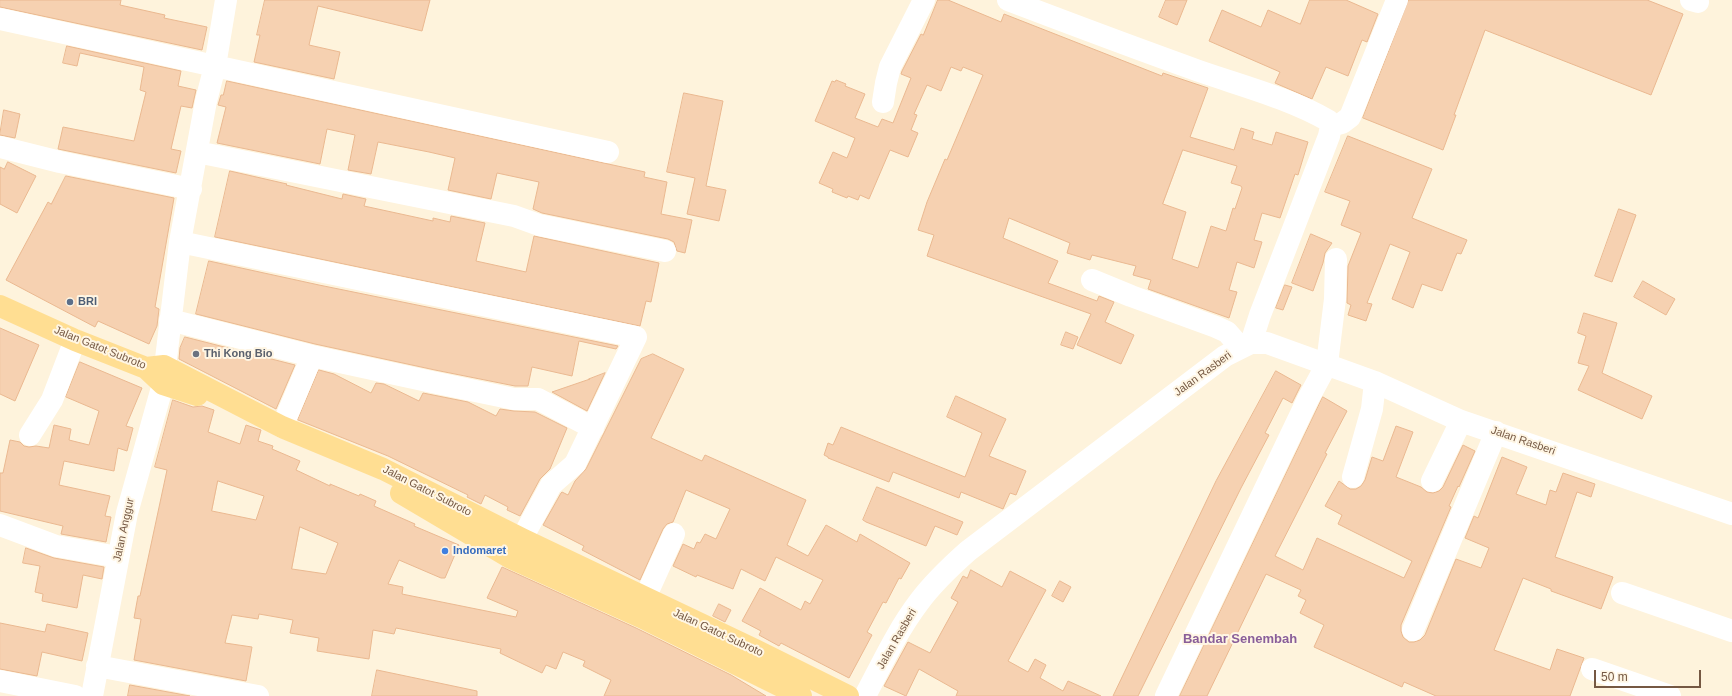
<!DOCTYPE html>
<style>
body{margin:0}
#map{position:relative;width:1732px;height:696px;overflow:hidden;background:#fef3dc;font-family:Helvetica,sans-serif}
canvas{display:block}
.scale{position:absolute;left:1594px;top:670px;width:107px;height:18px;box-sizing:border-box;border:2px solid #755843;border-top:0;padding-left:5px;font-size:12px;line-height:14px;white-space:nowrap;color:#755843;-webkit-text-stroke:3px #fff6e4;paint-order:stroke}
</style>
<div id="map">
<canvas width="1732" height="696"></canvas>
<div class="scale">50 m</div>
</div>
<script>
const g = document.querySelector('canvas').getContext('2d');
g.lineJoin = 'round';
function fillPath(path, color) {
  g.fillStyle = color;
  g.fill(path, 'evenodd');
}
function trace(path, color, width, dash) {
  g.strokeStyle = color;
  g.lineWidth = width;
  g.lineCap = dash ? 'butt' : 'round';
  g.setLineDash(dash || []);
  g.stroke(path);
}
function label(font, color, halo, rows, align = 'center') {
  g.font = font + ' Helvetica,sans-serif';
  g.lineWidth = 4;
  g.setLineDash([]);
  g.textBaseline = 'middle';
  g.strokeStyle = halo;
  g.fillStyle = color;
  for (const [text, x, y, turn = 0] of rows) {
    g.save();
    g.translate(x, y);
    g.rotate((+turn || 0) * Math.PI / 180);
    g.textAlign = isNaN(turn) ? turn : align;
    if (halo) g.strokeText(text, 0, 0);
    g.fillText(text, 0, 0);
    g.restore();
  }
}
const building = new Path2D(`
 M0,0h121l-1,5 45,10 -1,3 43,9 -5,23 -202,-43z
 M265,0h165l-8,31 -104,-25 -9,39 31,7 -6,27 -80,-17 6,-27h-3z
 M938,0h10l53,22 3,-8 158,62 1,-3 45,15 -18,49 44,13 7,-22 13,4 -2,7 20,6 4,-13 32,10 -10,33 -3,-1 -15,44 -18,-5 -8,27 8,2 -8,26 -17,-6 -8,28 8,2 -8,26 -81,-29 3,-9 -18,-5 3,-9 -44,-11 -2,5 -23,-7 3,-10 -61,-25 -6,20 55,23 -10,22 49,18 2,-5 15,6 -9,20 29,13 -13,29 -44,-19 14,-31 -164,-58 7,-21 -16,-5 9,-28 18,-43 2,1 36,-85 -20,-8 -2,4 -10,-4 -10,24 -14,-6 -13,29 3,1 -6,15 7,3 -10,24 -18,-7 -21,49 -9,-4 -2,5 -10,-4 -1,2 -15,-6 1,-3 -14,-6 14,-31 14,6 8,-20 -40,-17 17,-40 3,1 1,-2 10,4 -1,2 20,8 -10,24 23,9 4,-8 11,4 18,-45 -10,-4 1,-3 19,-37 2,1zM1183,150l54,16 -6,17 10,3 1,2 -7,21 -2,-1 -7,23 -15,-5 -13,42 -26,-9 14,-47 -23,-8z
 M1166,0h21l-10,25 -18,-8z
 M1310,0h36l32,14 -11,28 -5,-2 -14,36 -22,-9 -14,32 -37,-16 5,-11 -71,-31 13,-31 39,17 7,-17 32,14z
 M1409,0h238l36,14 -32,81 -166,-65 -31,85h2l-13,35 -80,-32z
 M67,46l114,25 -3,15 18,4 -4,18 -11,-2 -10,43 10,2 -5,22 -118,-24 5,-22 71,14 12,-49 -6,-2 4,-23 -64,-14 -3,13 -14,-3z
 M227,81l418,91 -1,5 23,5 -6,32 31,6 -7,33 -8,-2 -3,-9 -6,-3 -126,-26 -9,-4 6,-27 -42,-9 -6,26 -43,-9 7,-32 -26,-6 -51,-10 -7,32 -23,-4 7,-35 -28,-6 -7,35 -103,-21 9,-36 -8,-2 3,-10h2z
 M684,93l39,8 -17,85 20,4 -7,31 -32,-7 8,-36 -28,-6z
 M4,110l16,4 -5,24 -15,-3z
 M1348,136l84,33 -20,49 55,22 -6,14 -4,-1 -15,38 -20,-7 -9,24 -21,-9 18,-47 -20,-8 -23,59 5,1 -6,17 -18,-6 3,-10 -4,-2 1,-37 13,-33 -20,-8 9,-24 -25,-9z
 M8,162l28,14 -19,37 -17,-9v-37l4,2z
 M230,171l57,13 -1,1 56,14 1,-5 23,5 -2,7 69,15v-3l17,4 1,-6 34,7 -9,38 50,11 8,-36 125,27 -8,39 -5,-1 -6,25 -425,-89z
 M66,176l108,22 -19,109 4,2 -2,17 -8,18 -51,-23 -3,6 -89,-47 42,-78 3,2z
 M1619,209l17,6 -24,67 -17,-6z
 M1311,234l21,9 -7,10 -2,10 -10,28 -21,-8z
 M209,261l110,24 299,61 -2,3 -37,-8 -7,35 -40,-9 -4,19h-13l-80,-16 -120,-26 -119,-30z
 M1643,281l32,18 -9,16 -32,-18z
 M1285,285l7,2 -9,23 -7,-2z
 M1584,313l33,10 -15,50 50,23 -10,23 -64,-29 11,-24 -11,-3 8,-27 -8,-3z
 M0,328l39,17 -24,56 -15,-7z
 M1066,332l12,5 -5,12 -12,-4z
 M185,337l110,28 -19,44 -97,-50 1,-11z
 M653,354l31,15 -33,69 51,23 3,-6 101,45 -19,45 21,11 18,-31 31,17 3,-8 50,29 -9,16 -2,-1 -13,25 -3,-1 -16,30 5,3 -23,43 -68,-35 -2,3 -20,-11 2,-4 -19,-10 18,-33 41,22 4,-9 5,3 13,-24 -47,-23 -11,24 -24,-12 -8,20 -36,-14 -1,2 -23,-11 10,-22 11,5 3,-7 3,1 5,-9 11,5 14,-30 -44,-19 -13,32 -6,2 -4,5 -23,51 -58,-30 2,-4 -41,-21 18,-32 1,-1 6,3 7,-14 11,-12 55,-110z
 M80,362l62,26 -16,38 7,2 -6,23 -9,-3 -4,23 -50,-10 -5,24 51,11 -5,20 6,1 -5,25 -45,-8 2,-8 -63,-15v-38h3l7,-33 10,2 4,4 5,1 7,-1 13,2 5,-23 17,4 -2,11 20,5 10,-34 -33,-14z
 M319,370l15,4 37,19 5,-10 8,1 35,17 4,-8 45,9 28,14 4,-7 14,2 21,1 32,16 -17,41 -10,10 -20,37 -13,-6 1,-3 -23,-12 -4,9 -14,-7 1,-2 -80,-39 -90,-36z
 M1276,371l25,14 -9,18 -9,-5 -18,35 4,2 -28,53 -103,208h-25l103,-215z
 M605,373l-18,38 -35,-19 38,-13h-1z
 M956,396l50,23 -17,37 37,15 -10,24 -6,-2 -7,16 -42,-17 -2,6 -66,-26 -4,10 -61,-24v-1l-4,-2 4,-12 5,2 8,-18 124,50 17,-44 -35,-16z
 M1323,397l24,14 -22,42 2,1 -52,102 28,14 14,-32 87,40 8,-17 -74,-37 4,-9 -17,-9 14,-25 11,8h6l5,-3 4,-6 7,-23 11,4 13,-35 17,6 -17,45 25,10 6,5 6,1 6,-2 4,-4 20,-42 12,6 -16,36 -1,-1 -9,20 2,1 -50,118v6l2,6 6,5h5l6,-2 5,-5 31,-76 25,9 8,-20 -24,-10 9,-22 4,2 24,-61 25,10 -11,27 30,11 4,-15 6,2 7,-19 32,11 -4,13 -14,-5 -22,65 58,20 -12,32 -50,-18v-2l-28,-11 -29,72 56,20 7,-21 27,9 -14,38h-134l-32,-14 -2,5 -88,-40 10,-22 -24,-12 6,-13 -8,-4 3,-6 -35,-16 -59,122h-27z
 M173,400l20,7 9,-1 12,4 -6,22 32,12 6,-19 15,5 -3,11 15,5 -1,3 28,12 -4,9 34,16v-2l29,12 1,-2 16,7 -2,5 41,18 -1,2 45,19 -14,33h-4l-42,-18 -11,24 15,3 -1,7 114,23 2,-6 -31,-13 15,-31 134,61 95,47 35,21h-162l7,-16 -28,-14 2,-5 -22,-9 -7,17 -10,-4 -4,8 -42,-20 1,-4 -105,-21 -2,6 -21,-4 -4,29 -52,-8 2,-13 -29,-5 3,-13 -34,-6 -1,5 -26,-4 -7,28 27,4 -6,34 -112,-21 7,-41 -7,-1 4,-22h2l27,-126 -12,-3zM218,481l46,15 -8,24 -44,-9zM300,527l38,16 -12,31 -34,-5z
 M877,487l86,35 -6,13 -22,-9 -9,20 -60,-24 -3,-2z
 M26,548l28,10 50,9 -2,12 -19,-4 -6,33 -35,-7 1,-7 -8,-2 5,-26 -17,-3z
 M971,570l31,17 8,-16 36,19 -38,71 20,11 7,-13 11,6 -6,13 23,13 5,-10 33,15h-145l2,-5 -39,-22 -13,27 -22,-10 24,-44 22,11 28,-51 -7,-4 12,-22 4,2z
 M1060,581l11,6 -8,15 -11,-6z
 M719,604l12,6 -6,12 -12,-6z
 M0,623l45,9 2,-8 41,9 -6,28 -40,-9 -5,24 -37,-7z
 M377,670l100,21v5h-105z
 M130,685l60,11h-62z`);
fillPath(building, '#f6d1b1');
trace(building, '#eab890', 1);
trace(new Path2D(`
 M1008,0c63,24 127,48 191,71 43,15 90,27 130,50l2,5 -2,10 -69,179 -9,28
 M1691,0l7,2
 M0,19l608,133
 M883,102l3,-19 4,-16 34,-67
 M1331,126l11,-3 8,-6 47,-117
 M0,147l60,15 131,27
 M197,152l317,64 25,9 126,26
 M180,242l456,95 -61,127 -24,21 -38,70
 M1092,280l39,16 85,31 11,5 14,16
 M170,320l142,36 120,26 82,17h24l55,29
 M282,427l30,-71
 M30,435l22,-35 23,-60
 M1353,477l19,-68 3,-27
 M1432,481l29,-60
 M0,525l56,21 62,11
 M1622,593l110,38
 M645,598l29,-64
 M1413,630l83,-198
 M97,666l161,30
 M1592,669l78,27
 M0,681l75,15
 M92,696l35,-183 36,-129 17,-142 26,-141 9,-35 11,-66
 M865,696c17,-32 32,-65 54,-94 14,-19 31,-35 49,-51l257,-195 26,-13h16l108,39 86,39 271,93
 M1166,696l142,-297 19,-35 8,-65 1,-40`), '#fff', 22);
trace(new Path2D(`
 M0,306l75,34 71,28 18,-2 118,61 101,42 139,70 233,111 93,46
 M146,368l17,16 34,11
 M401,493l110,65 130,59 160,79`), '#ffde92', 22);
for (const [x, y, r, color] of [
 [70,302,4,"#5c6f8a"],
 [196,354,4,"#6b7280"],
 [445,551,4,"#3f7fe0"]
]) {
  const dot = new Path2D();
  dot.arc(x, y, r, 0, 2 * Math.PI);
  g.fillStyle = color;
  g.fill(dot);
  trace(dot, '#fff6e4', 1.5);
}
label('bold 11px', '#4e5e75', '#fff6e4', [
 ["BRI",78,302]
], 'left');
label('11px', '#755843', '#fff6e4', [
 ["Jalan Gatot Subroto",100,348,22],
 ["Jalan Rasberi",1203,374,-36],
 ["Jalan Rasberi",1523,441,19],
 ["Jalan Gatot Subroto",427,491,27],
 ["Jalan Anggur",124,530,-78],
 ["Jalan Gatot Subroto",718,633,25],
 ["Jalan Rasberi",897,639,-60]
]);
label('bold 11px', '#5b616d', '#fff6e4', [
 ["Thi Kong Bio",204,354]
], 'left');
label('bold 11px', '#366cbe', '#fff6e4', [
 ["Indomaret",453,551]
], 'left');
label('bold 13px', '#895e99', '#fff6e4', [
 ["Bandar Senembah",1240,639]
]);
</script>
